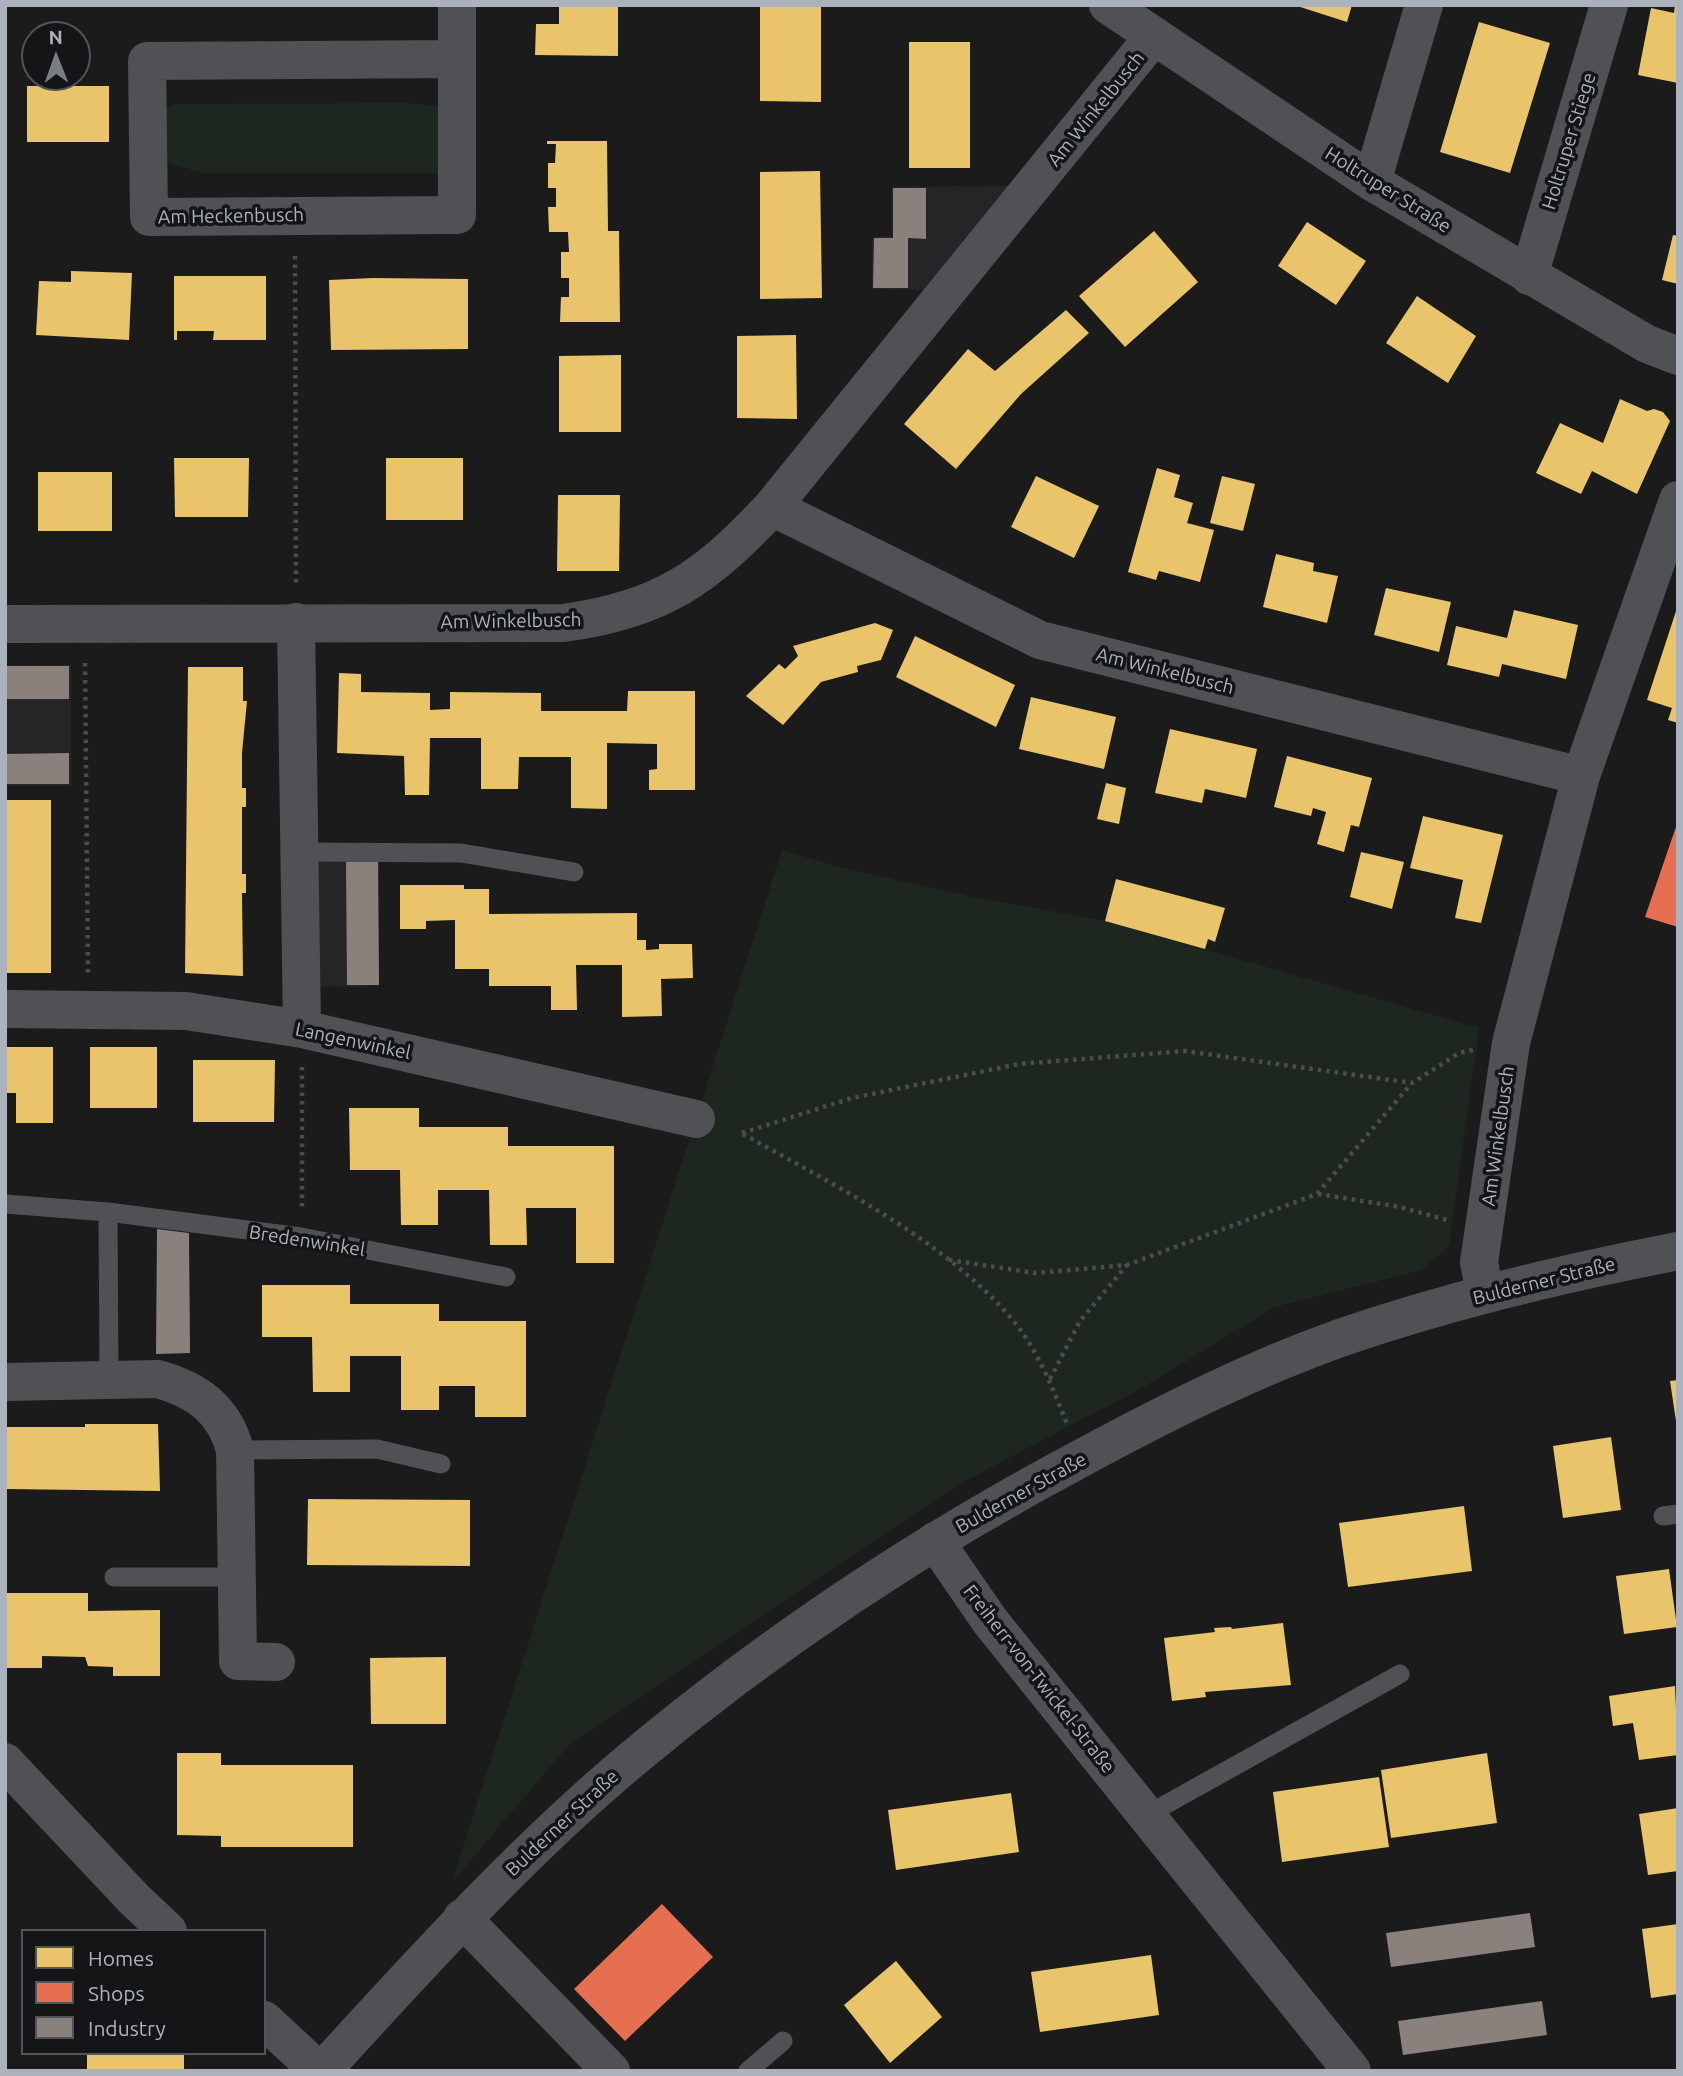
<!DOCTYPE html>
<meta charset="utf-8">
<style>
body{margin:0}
#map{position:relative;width:1683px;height:2076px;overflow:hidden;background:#1b1b1c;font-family:Ubuntu,sans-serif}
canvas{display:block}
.frame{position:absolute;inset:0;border:7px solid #acb2bd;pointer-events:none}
.legend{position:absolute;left:21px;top:1929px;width:245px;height:126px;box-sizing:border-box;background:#151518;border:2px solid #51545a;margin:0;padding:9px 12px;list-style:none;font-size:21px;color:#acb2bd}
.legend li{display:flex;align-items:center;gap:14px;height:35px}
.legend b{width:35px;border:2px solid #51545a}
.north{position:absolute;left:21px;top:21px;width:70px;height:70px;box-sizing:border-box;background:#151518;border:2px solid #51545a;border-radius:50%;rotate:359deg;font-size:19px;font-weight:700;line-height:28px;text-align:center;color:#acb2bd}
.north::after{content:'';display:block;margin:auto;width:24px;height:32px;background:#797d85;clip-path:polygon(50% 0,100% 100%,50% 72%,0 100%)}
</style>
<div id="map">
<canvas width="1683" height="2076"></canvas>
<div class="frame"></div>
<ul class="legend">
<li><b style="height:19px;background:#e9c46a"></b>Homes</li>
<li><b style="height:19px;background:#e76f51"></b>Shops</li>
<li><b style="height:19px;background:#8a817c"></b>Industry</li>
</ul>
<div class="north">N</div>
</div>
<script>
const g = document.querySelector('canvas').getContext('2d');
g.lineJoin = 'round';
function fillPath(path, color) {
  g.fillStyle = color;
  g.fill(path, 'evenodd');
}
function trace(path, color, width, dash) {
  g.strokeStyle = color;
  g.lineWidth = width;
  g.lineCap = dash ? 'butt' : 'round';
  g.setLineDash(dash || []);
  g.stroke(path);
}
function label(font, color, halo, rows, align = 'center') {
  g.font = font + ' Ubuntu,sans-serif';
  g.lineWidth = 7;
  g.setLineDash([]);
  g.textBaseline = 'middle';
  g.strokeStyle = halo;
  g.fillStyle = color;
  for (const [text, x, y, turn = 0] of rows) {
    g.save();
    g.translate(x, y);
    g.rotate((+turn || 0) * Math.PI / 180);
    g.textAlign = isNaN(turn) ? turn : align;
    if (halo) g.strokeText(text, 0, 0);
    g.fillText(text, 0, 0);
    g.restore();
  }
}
fillPath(new Path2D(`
 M1009,186l-85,104 -52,-1v-52l20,-1v-49z
 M5,665h66v121h-66z
 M312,861h67v125l-68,1z`), '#252528');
fillPath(new Path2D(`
 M403,103l43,3v67h-243l-40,-12 -1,-51 12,-6z
 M782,850l57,17 129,29 137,25 374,107 -30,218 -27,24 -147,37 -135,82 -175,92 -397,265 -116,136z`), '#1e271f');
fillPath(new Path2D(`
 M559,5h59v51l-83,-1 1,-31h23z
 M760,5h61v97l-61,-1z
 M1294,5h58l-5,17z
 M1675,5h3v78l-40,-8 13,-67 23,5z
 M1479,22l71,21 -40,130 -70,-21z
 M909,42h61v126h-61z
 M27,86h82v56h-82z
 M547,141h60l1,90h11l1,91h-60l1,-25h8v-19h-8v-26h8l-1,-20h-19l-1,-25h8v-19h-8v-25h7l1,-19h-9z
 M820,171l2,127 -62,1v-127z
 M1307,222l59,39 -30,44 -58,-39z
 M1154,231l44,51 -73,65 -46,-51z
 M1673,235l5,1v48l-16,-4z
 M71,271l61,2 -3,67 -93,-5 3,-54 32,1z
 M174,276h92v64h-53l1,-9h-37v9h-3z
 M373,278l95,1v70l-137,1 -2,-70z
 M1417,296l59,40 -28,47 -62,-40z
 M1066,310l23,23 -68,61 -65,75 -52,-45 64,-75 27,22z
 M796,335l1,84 -60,-1v-82z
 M621,355v77h-62v-76z
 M1620,399l27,12 7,-2 9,3 7,9 -33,73 -45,-23 -11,23 -45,-21 24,-50 43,20z
 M174,458h75l-1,59h-73z
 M386,458h77v62h-77z
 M1157,468l23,7 -6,22 19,6 -6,20 27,7 -14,52 -41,-11 -3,9 -28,-8z
 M38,472h74v59h-74z
 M1036,476l63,30 -25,52 -63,-31z
 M1222,476l33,8 -12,47 -33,-8z
 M558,495h62l-1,76h-62z
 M1276,554l38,9 -1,8 25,5 -11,47 -64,-16z
 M1386,588l65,14 -12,50 -65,-17z
 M1677,608h1v115l-10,-3 4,-12 -25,-8z
 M1514,610l64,15 -12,54 -64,-15 -3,13 -52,-12 9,-39 51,12z
 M875,623l18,7 -12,30 -24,6 1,6 -37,10 -38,43 -37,-29 33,-32 6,5 13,-13 -5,-10z
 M915,636l100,49 -19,42 -100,-50z
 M188,667h55v34h4l-5,52v35h4v19h-4v67h4v19h-4l1,83 -58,-3z
 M339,673l22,1v18l69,1v17l20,-1v-17l91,1v18h86l1,-20h67v99h-46v-20l8,-1v-25l-50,-1v66l-36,-1v-51h-52l-1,32h-37v-51h-51l-1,57h-24l-1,-39 -67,-3z
 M1031,697l85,20 -12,52 -85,-20z
 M1170,729l87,20 -11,49 -41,-9 -3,14 -47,-10z
 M1287,756l85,22 -13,49 -8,-2 -7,27 -27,-8 9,-32 -13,-4 -2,8 -37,-9z
 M1106,783l20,5 -7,36 -22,-5z
 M5,800h46v173h-46z
 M1423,816l80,19 -22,88 -26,-5 8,-38 -53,-12z
 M1361,852l43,10 -12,47 -42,-12z
 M1116,879l109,29 -10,34 -7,-3 -3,10 -100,-28z
 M400,885h64v4h25v25l148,-1v27h9v10l13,-1v-5h33l1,34 -32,1 1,37 -40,1v-52h-46l1,45h-26v-24h-62v-17h-34v-49l-29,1v8h-26z
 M5,1047h48v76h-37v-30h-11z
 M90,1047h67v61h-67z
 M193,1060h82l-1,62h-81z
 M349,1108h70v19h89v19h106v117h-38v-55h-50l1,37h-37l-1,-55h-51v35h-37l-1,-55h-50z
 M262,1285h88v19h89v17h87v96h-51v-31h-36v24h-38v-54h-51v36h-37l-1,-55h-50z
 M1678,1380v41h-2l-6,-40z
 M85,1424h73l2,67 -155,-2v-62h80z
 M1611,1437l10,73 -58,8 -10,-72z
 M308,1499l162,1v66l-163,-1z
 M1464,1506l8,65 -124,16 -9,-64z
 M1669,1569l8,58 -53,7 -8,-58z
 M5,1593h83v18l72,-1v66h-47v-9l-25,-1 -3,-9 -43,-1v12h-37z
 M1283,1623l8,62 -86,7 1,5 -34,4 -8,-63 51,-6 -1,-4 17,-1 1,2z
 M446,1657v67h-75l-1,-66z
 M1675,1686l3,69 -39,5 -6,-37 -20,3 -4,-30z
 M177,1753h44v12h132v82h-132v-11l-44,-1z
 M1487,1753l10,70 -106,15 -10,-68z
 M1379,1777l10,70 -107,15 -9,-70z
 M1011,1793l8,59 -123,18 -8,-60z
 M1678,1808v63l-30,4 -9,-61z
 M1678,1924v70l-27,4 -9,-69z
 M1151,1955l8,60 -119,17 -9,-60z
 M896,1961l46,56 -52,46 -46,-58z
 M87,2053h97v18h-97z`), '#e9c46a');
fillPath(new Path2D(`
 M1678,821v106l-33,-10z
 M662,1904l51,53 -88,84 -51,-52z`), '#e76f51');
fillPath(new Path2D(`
 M893,188h33v51l-18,-1v50h-35l1,-50h19z
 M5,666h64v33h-64z
 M69,753v31h-64v-30z
 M346,862h32l1,123h-32z
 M157,1229l32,4 1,120 -34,1z
 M1530,1913l5,34 -144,20 -5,-34z
 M1542,2001l5,34 -144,20 -5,-34z`), '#8a817c');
trace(new Path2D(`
 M295,256l1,327
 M85,663l3,310
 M302,1067v142
 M742,1133l110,-35 167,-34 166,-13 227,32 47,-30 14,-3
 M743,1134c91,51 200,105 269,185 25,30 41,69 55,105
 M1318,1194l82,13 47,13
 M949,1260l86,13 92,-8 190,-71 94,-110
 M1050,1379l30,-58 47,-56`), '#4b4c4f', 4.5, [3.5, 5]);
trace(new Path2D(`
 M299,852l162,1 113,19
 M5,1204l103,8 193,25 205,40
 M108,1212l1,167
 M235,1450l142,-1 64,15
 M1663,1516l15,-2
 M114,1577h123
 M1145,1816l255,-142
 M748,2071l35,-30`), '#4f5155', 19);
trace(new Path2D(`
 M457,5v210l-308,2 -2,-156 310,-2
 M1108,5l264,177 275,162 31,12
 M1372,182l52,-177
 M1529,276l80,-271
 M772,507l268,133 541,136
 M296,622l6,407
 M5,624l558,-1c98,-13 143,-45 209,-116l382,-471
 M5,1009l181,2 116,18 394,90
 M1485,1294l-6,-32 32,-219 70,-267 97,-276
 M5,1382l153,-3c39,11 66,30 77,71l3,211 38,1
 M935,1541l55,80 362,450
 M5,1762l129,137 34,32
 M462,1918l149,153
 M264,2020l55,51`), '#4f5155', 38);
trace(new Path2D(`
 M322,2071c99,-108 197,-217 309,-311 142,-119 295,-220 458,-306 82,-44 164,-85 251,-116 110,-38 224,-65 338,-87`), '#4f5155', 38);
label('19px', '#acb2bd', '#151518', [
 ["Am Winkelbusch",1096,109,-51],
 ["Holtruper Stiege",1569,141,-73],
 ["Holtruper Straße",1388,190,32],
 ["Am Heckenbusch",231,216,-1],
 ["Am Winkelbusch",511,621,-1],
 ["Am Winkelbusch",1165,671,14],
 ["Langenwinkel",353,1041,12],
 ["Am Winkelbusch",1498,1136,-82],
 ["Bredenwinkel",307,1241,9],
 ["Bulderner Straße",1544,1281,-14],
 ["Bulderner Straße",1021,1493,-29],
 ["Freiherr-von-Twickel-Straße",1039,1679,52],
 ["Bulderner Straße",562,1823,-43]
]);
</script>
